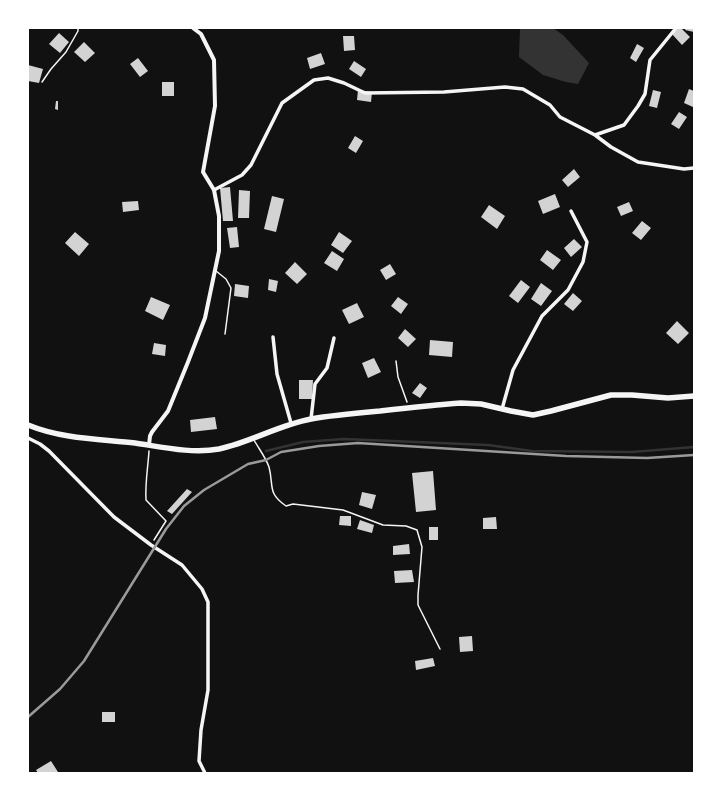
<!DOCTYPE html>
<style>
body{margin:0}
#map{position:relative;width:722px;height:801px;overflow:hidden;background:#111;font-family:Manrope,sans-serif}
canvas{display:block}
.frame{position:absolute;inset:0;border:29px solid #fff;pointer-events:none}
</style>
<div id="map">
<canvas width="722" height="801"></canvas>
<div class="frame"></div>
</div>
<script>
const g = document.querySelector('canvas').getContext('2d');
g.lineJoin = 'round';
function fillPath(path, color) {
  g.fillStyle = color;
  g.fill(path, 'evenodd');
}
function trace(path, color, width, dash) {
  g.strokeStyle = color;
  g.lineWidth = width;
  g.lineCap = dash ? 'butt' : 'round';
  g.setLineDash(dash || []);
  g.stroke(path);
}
fillPath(new Path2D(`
 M520,28h33l10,7 26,28 -11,21 -12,-2 -23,-7 -24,-18z`), '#333');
trace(new Path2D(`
 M266,451l37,-9 41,-3 144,6 44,6 100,1 62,-5`), '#333', 2.5);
fillPath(new Path2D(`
 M677,28h4l9,9 -8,8 -11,-12z
 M686,28h8v4l-9,-2z
 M59,33l10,9 -9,11 -11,-9z
 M343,36h11l1,14 -11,1z
 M84,42l11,11 -10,9 -11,-10z
 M637,44l7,4 -8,14 -6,-4z
 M321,53l4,11 -15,5 -3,-11z
 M138,58l10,13 -8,6 -10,-13z
 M354,61l12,8 -5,8 -12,-8z
 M28,65l15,4 -4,14 -11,-2z
 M162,82h12v14h-12z
 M689,89l5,2v12l-1,4 -9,-4z
 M358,90l14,2 -1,10 -14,-2z
 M653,90l8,2 -4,16 -8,-2z
 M56,101h2v9l-3,-1z
 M679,112l8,5 -8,12 -8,-5z
 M355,136l8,5 -7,12 -8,-5z
 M574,169l6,8 -12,10 -6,-7z
 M230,187l3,34h-10l-3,-33z
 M239,190l11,1 -1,27h-11z
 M555,194l5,13 -17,7 -5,-13z
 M272,196l12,3 -8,33 -12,-3z
 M138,201l1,9 -16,2 -1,-10z
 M629,202l4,9 -12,5 -4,-9z
 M489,205l16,11 -8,13 -16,-12z
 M642,221l9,7 -10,12 -9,-7z
 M237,227l2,20 -9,1 -3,-20z
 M75,232l14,12 -10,12 -14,-13z
 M339,232l13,9 -9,12 -12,-8z
 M574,239l8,8 -11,10 -7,-9z
 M547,250l14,10 -8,10 -13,-10z
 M332,251l12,8 -7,12 -13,-8z
 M295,262l12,12 -10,10 -12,-11z
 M390,264l6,10 -10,6 -6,-10z
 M269,279l9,2 -2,11 -8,-2z
 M521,280l9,7 -12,16 -9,-7z
 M541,283l11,8 -11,15 -10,-7z
 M235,284l14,2 -1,12 -14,-2z
 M573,293l9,8 -9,10 -9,-7z
 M151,297l19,8 -7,15 -18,-9z
 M398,297l10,7 -7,10 -10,-8z
 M357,303l7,14 -15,7 -7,-14z
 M677,321l12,12 -11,11 -12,-11z
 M405,329l11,10 -8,8 -10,-9z
 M430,340l23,2 -1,15 -23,-2z
 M154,343l12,2 -1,11 -13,-2z
 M374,358l7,14 -13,6 -6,-15z
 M299,380h14l-1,19h-13z
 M420,383l7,5 -7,10 -8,-5z
 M215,417l2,12 -26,3 -1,-12z
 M433,471l3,39 -20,2 -4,-39z
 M187,489l5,3 -20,22 -5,-3z
 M362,492l14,3 -4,14 -13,-4z
 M340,516h11v10l-12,-1z
 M496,517l1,12h-14v-11z
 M360,520l14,5 -2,8 -15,-4z
 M429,527h9v13h-9z
 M409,544l1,10 -17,1v-9z
 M412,570l2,12 -19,1 -1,-12z
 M472,636l1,15 -13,1 -1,-15z
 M433,658l2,8 -19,4 -1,-9z
 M102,712h13v10h-13z
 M51,761l7,11 -20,1 -2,-3z`), '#d3d3d3');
trace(new Path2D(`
 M396,361l2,16 9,25
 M149,451c-1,16 -4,32 -3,49l20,21 -12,19`), '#f5f5f5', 1.5);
trace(new Path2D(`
 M42,82l9,-13 15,-17 12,-21v-3
 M216,271l10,8 5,9 -6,46
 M254,440c5,9 12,18 15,27 5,19 -2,26 17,39l7,-2 50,6 40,15 23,1 11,4 5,17 -4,48v10l22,44`), '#f5f5f5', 1.5);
trace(new Path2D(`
 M595,135l16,12 27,15 46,7 10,-1
 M214,190l28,-15 9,-10 31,-62 32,-23 14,-2 16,5 21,10 79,-1 61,-5 18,2 27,16 10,12 35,18 29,-10 14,-19 7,-12 5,-34 26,-32
 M273,337l4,37 14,49
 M502,409l11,-39 29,-54 26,-26 15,-28 4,-20 -16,-31
 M311,419l4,-35 12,-16 7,-30
 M28,438l12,6 9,7 65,66 37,28 31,20 20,24 6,13v88l-7,40 -2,31 6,12`), '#f5f5f5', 3.5);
trace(new Path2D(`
 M149,445l1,-9 2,-4 16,-21 20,-49 17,-44 14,-67v-35l-5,-26 -11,-18 12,-66 -1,-46 -13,-26 -8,-6`), '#f5f5f5', 4);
trace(new Path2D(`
 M28,425c34,14 71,14 107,18 27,4 57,11 84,6 32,-7 60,-24 92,-30 22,-4 46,-6 69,-8 27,-3 54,-6 81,-8l20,1 30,7 22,4 18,-4 60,-16h21l36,3 26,-2`), '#f5f5f5', 5.5);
trace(new Path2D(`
 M28,717l32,-28 24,-28 82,-132 18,-23 20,-16 44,-26 18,-4 15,-8 38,-6 39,-3 208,13 81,2 47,-3`), '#9a9a9a', 2.5);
</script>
